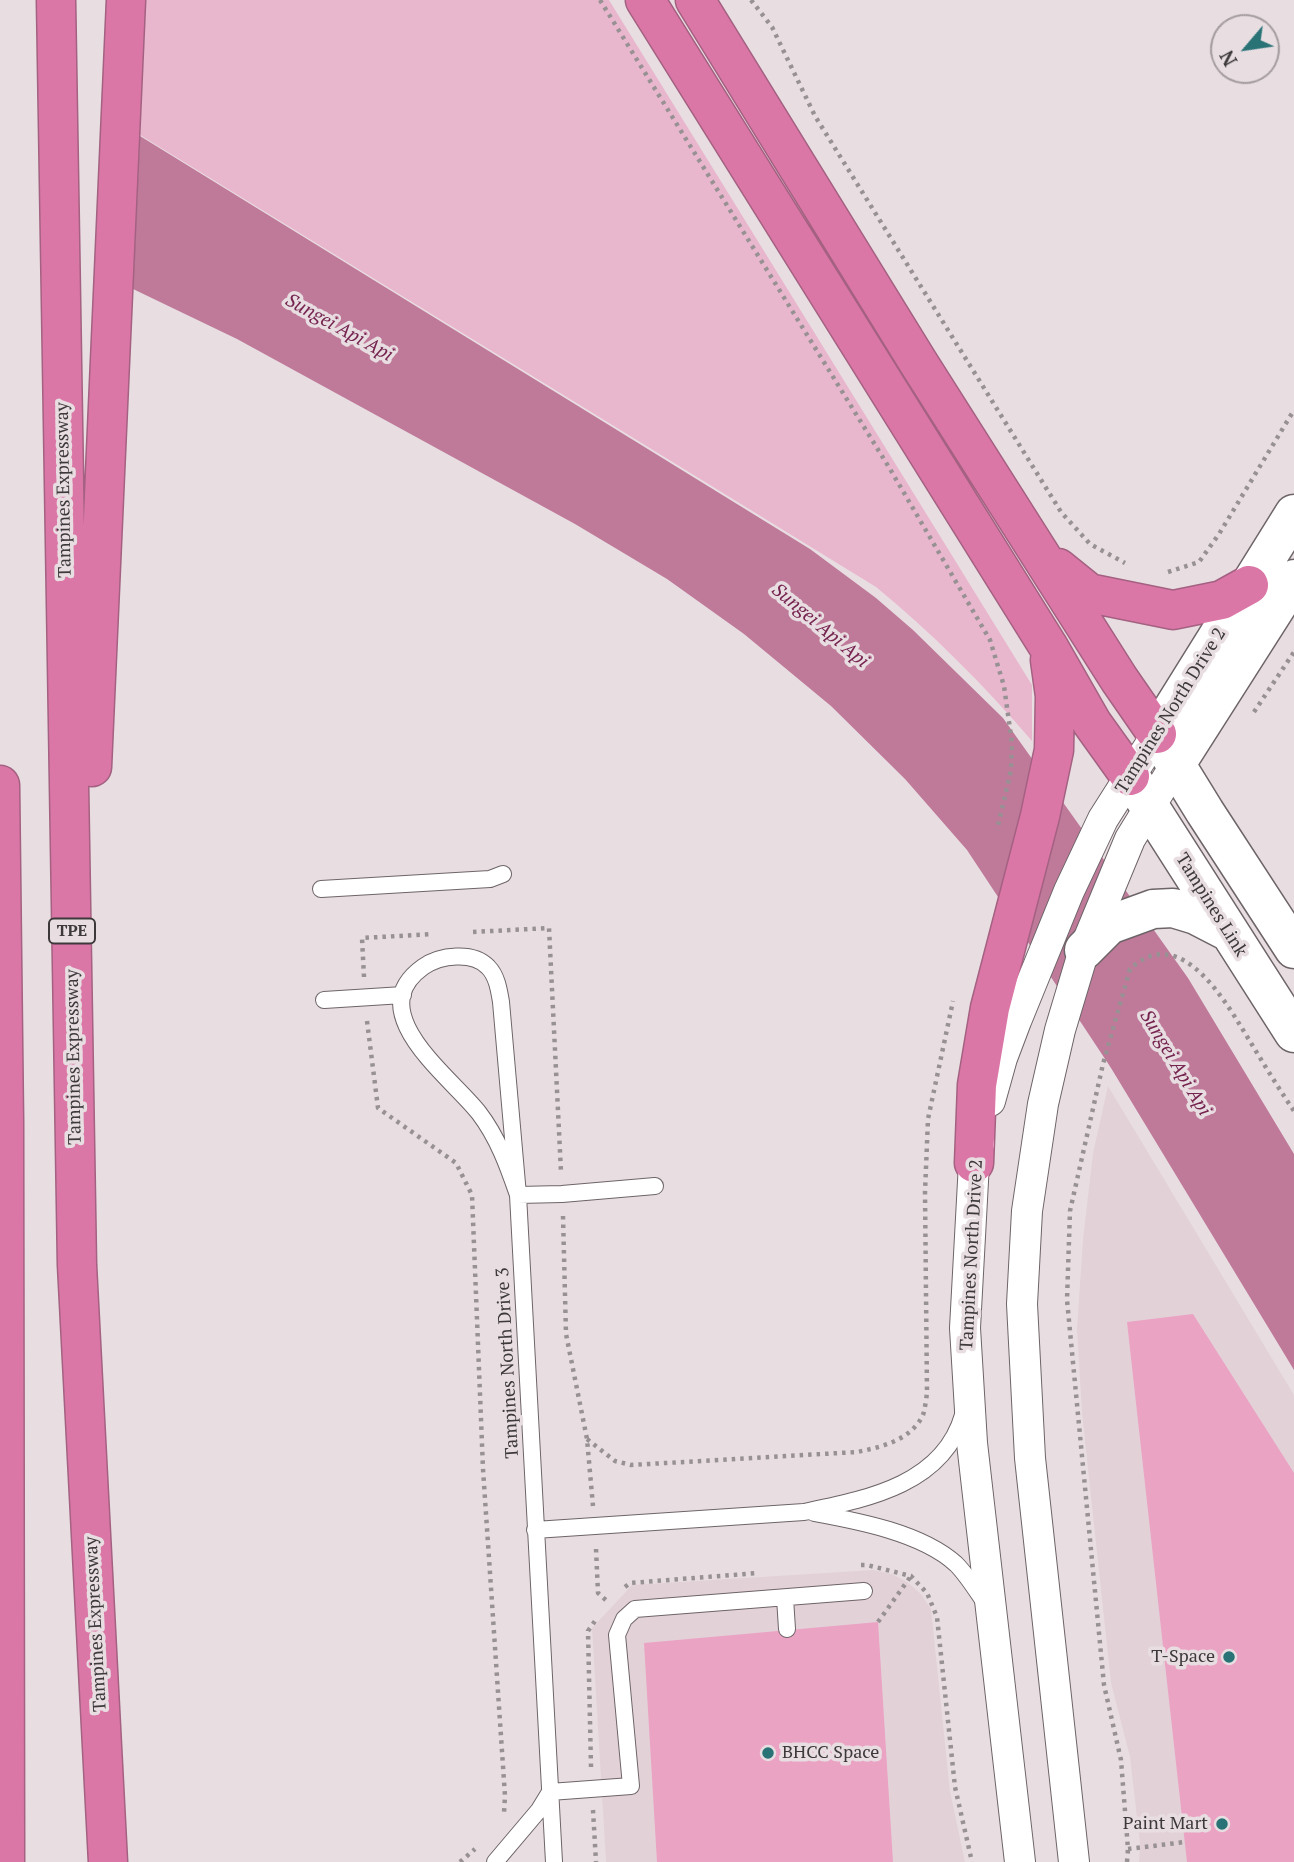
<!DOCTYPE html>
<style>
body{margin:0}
#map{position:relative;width:1294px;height:1862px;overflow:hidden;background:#e8dee2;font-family:"PT Serif",serif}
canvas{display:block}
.north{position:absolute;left:1210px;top:14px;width:70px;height:70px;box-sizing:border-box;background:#e8dee2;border:2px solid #a49c9f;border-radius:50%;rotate:241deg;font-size:19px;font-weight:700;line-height:28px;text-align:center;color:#3d393b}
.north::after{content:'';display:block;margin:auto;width:24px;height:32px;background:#297377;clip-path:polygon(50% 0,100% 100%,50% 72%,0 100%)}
</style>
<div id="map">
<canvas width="1294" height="1862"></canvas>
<div class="north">N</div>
</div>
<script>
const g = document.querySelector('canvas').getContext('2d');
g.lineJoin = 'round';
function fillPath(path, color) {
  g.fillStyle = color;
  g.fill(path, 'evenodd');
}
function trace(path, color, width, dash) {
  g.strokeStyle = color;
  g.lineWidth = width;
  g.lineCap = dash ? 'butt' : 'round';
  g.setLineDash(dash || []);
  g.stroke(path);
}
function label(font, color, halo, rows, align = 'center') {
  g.font = font + ' "PT Serif",serif';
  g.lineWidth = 7;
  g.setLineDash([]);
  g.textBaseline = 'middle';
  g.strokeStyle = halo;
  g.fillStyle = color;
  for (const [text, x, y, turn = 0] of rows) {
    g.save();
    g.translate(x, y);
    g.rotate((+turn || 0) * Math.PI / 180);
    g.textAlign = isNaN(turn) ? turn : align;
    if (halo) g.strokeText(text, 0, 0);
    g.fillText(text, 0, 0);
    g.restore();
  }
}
fillPath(new Path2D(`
 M1108,1086l186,309v467h-155l1,-18 -10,-87 -19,-74 -29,-270 -5,-84 6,-90 10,-86z
 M873,1570l19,4 15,8 14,12 10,15 19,182 15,71h-359l-14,-234 40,-43z`), '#e3d1d8');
fillPath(new Path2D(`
 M146,0h463l423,685v56c-48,-56 -99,-107 -156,-154l-736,-452z`), '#e9b7cd');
fillPath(new Path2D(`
 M140,136l670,413 66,49 37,32 90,88 185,260 106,176v216l-183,-302 -144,-218 -62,-71 -74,-73 -87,-72 -77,-55 -92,-55 -338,-185 -104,-50z`), '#bf7a9a');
fillPath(new Path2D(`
 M1193,1314l101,159v389h-107l-60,-540z
 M878,1622l15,240h-236l-13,-219z`), '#eba3c3');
const service = new Path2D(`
 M321,889l169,-10 13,-5
 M324,1000l79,-5
 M518,1195c-10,-29 -20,-57 -39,-82 -28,-36 -119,-101 -56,-146 17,-12 50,-16 65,0 9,9 11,23 13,35l17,193 36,667
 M518,1195l44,-1 93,-8
 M814,1513c44,8 108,20 142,51 11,11 20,26 29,39
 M535,1530l269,-18c62,-13 139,-27 159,-97
 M785,1598l2,31
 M550,1792l81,-6 -14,-151 7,-16 11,-10 229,-18
 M495,1862l44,-52 11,-18`);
const minor = new Path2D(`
 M990,1101l12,-43 14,-37 53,-130 34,-72 54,-85
 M979,1143l-5,20 -9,165 7,115 48,419
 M1074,1862l-44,-404 -8,-154 5,-93 16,-107 17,-74 24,-80 46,-111 46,-75`);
const tertiary = new Path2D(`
 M1294,514l-137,220 48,78 89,137
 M1176,764l118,-185
 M1130,776l164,257
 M1084,950l25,-25 44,-16 20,-1 23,7 31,16`);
const motorway = new Path2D(`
 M56,0l21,1265 31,597
 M645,0l403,646 44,77 38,53
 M695,0l223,362 201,317 38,55
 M1058,568l31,25 84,17 49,-10 27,-15
 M92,767l34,-767
 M0,785l4,338 1,739
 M974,1163l3,-78 13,-77 50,-192 14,-66 1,-54 -5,-36`);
trace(service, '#6d6468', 18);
trace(minor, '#6d6468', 32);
trace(tertiary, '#6d6468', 41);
trace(motorway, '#a46181', 41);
trace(new Path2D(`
 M600,0l290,469 100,171 14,46 8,57 -1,27 -14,60
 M751,0l21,27 43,89 246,396 29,32 35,19
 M1168,572l31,-10 20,-28 75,-124
 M1254,712l40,-60
 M473,932l76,-4 12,244
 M364,977l-2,-39 71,-4
 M367,1021l11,87 78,55 16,32 11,274 22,327 -1,17
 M563,1216l3,118 21,105 6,67
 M587,1439l28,22 16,4 226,-13c25,-5 54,-12 66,-37 2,-6 3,-15 4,-22l-2,-201 3,-73 25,-118
 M596,1549l2,44 10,9
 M861,1565h6l44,11 16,17 10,24 18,170 17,75
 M625,1587l5,-4 128,-10
 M878,1622l33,-46
 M591,1767l-3,-136 9,-13
 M593,1810l3,52
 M1128,1849l57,-7
 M460,1862l15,-13
 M1127,1862l1,-13 -7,-89 -17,-75 -37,-385 3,-89 33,-147 27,-95c52,-49 98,37 121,74 14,23 28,46 43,68`), '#989194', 4.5, [3.5, 5]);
trace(service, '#fff', 16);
trace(minor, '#fff', 30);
trace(tertiary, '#fff', 38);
trace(motorway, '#db77a7', 38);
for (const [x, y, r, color] of [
 [1229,1657,7,"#297377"],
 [768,1753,7,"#297377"],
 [1222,1824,7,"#297377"]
]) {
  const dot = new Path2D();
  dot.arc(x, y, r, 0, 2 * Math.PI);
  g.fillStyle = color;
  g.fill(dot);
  trace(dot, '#e8dee2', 2.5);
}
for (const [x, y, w] of [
 [72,931,46]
]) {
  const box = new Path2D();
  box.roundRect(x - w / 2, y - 12.5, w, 25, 5);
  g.fillStyle = '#e8dee2';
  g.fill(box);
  trace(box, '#3d393b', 2);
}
label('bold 16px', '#3d393b', null, [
 ["TPE",72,931]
]);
label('18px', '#3d393b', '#e8dee2', [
 ["Tampines Expressway",64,490,-91],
 ["Tampines North Drive 2",1171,711,-58],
 ["Tampines Link",1211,905,58],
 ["Tampines Expressway",74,1057,-91],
 ["Tampines North Drive 2",972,1255,-87],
 ["Tampines North Drive 3",508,1363,-93],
 ["Tampines Expressway",96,1624,-93]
]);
label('18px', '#3d393b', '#e8dee2', [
 ["T-Space",1215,1657],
 ["BHCC Space",782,1753,"left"],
 ["Paint Mart",1208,1824]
], 'right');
label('italic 19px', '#75234f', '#e8dee2', [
 ["Sungei Api Api",339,328,29],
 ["Sungei Api Api",820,626,40],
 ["Sungei Api Api",1175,1063,59]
]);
</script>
